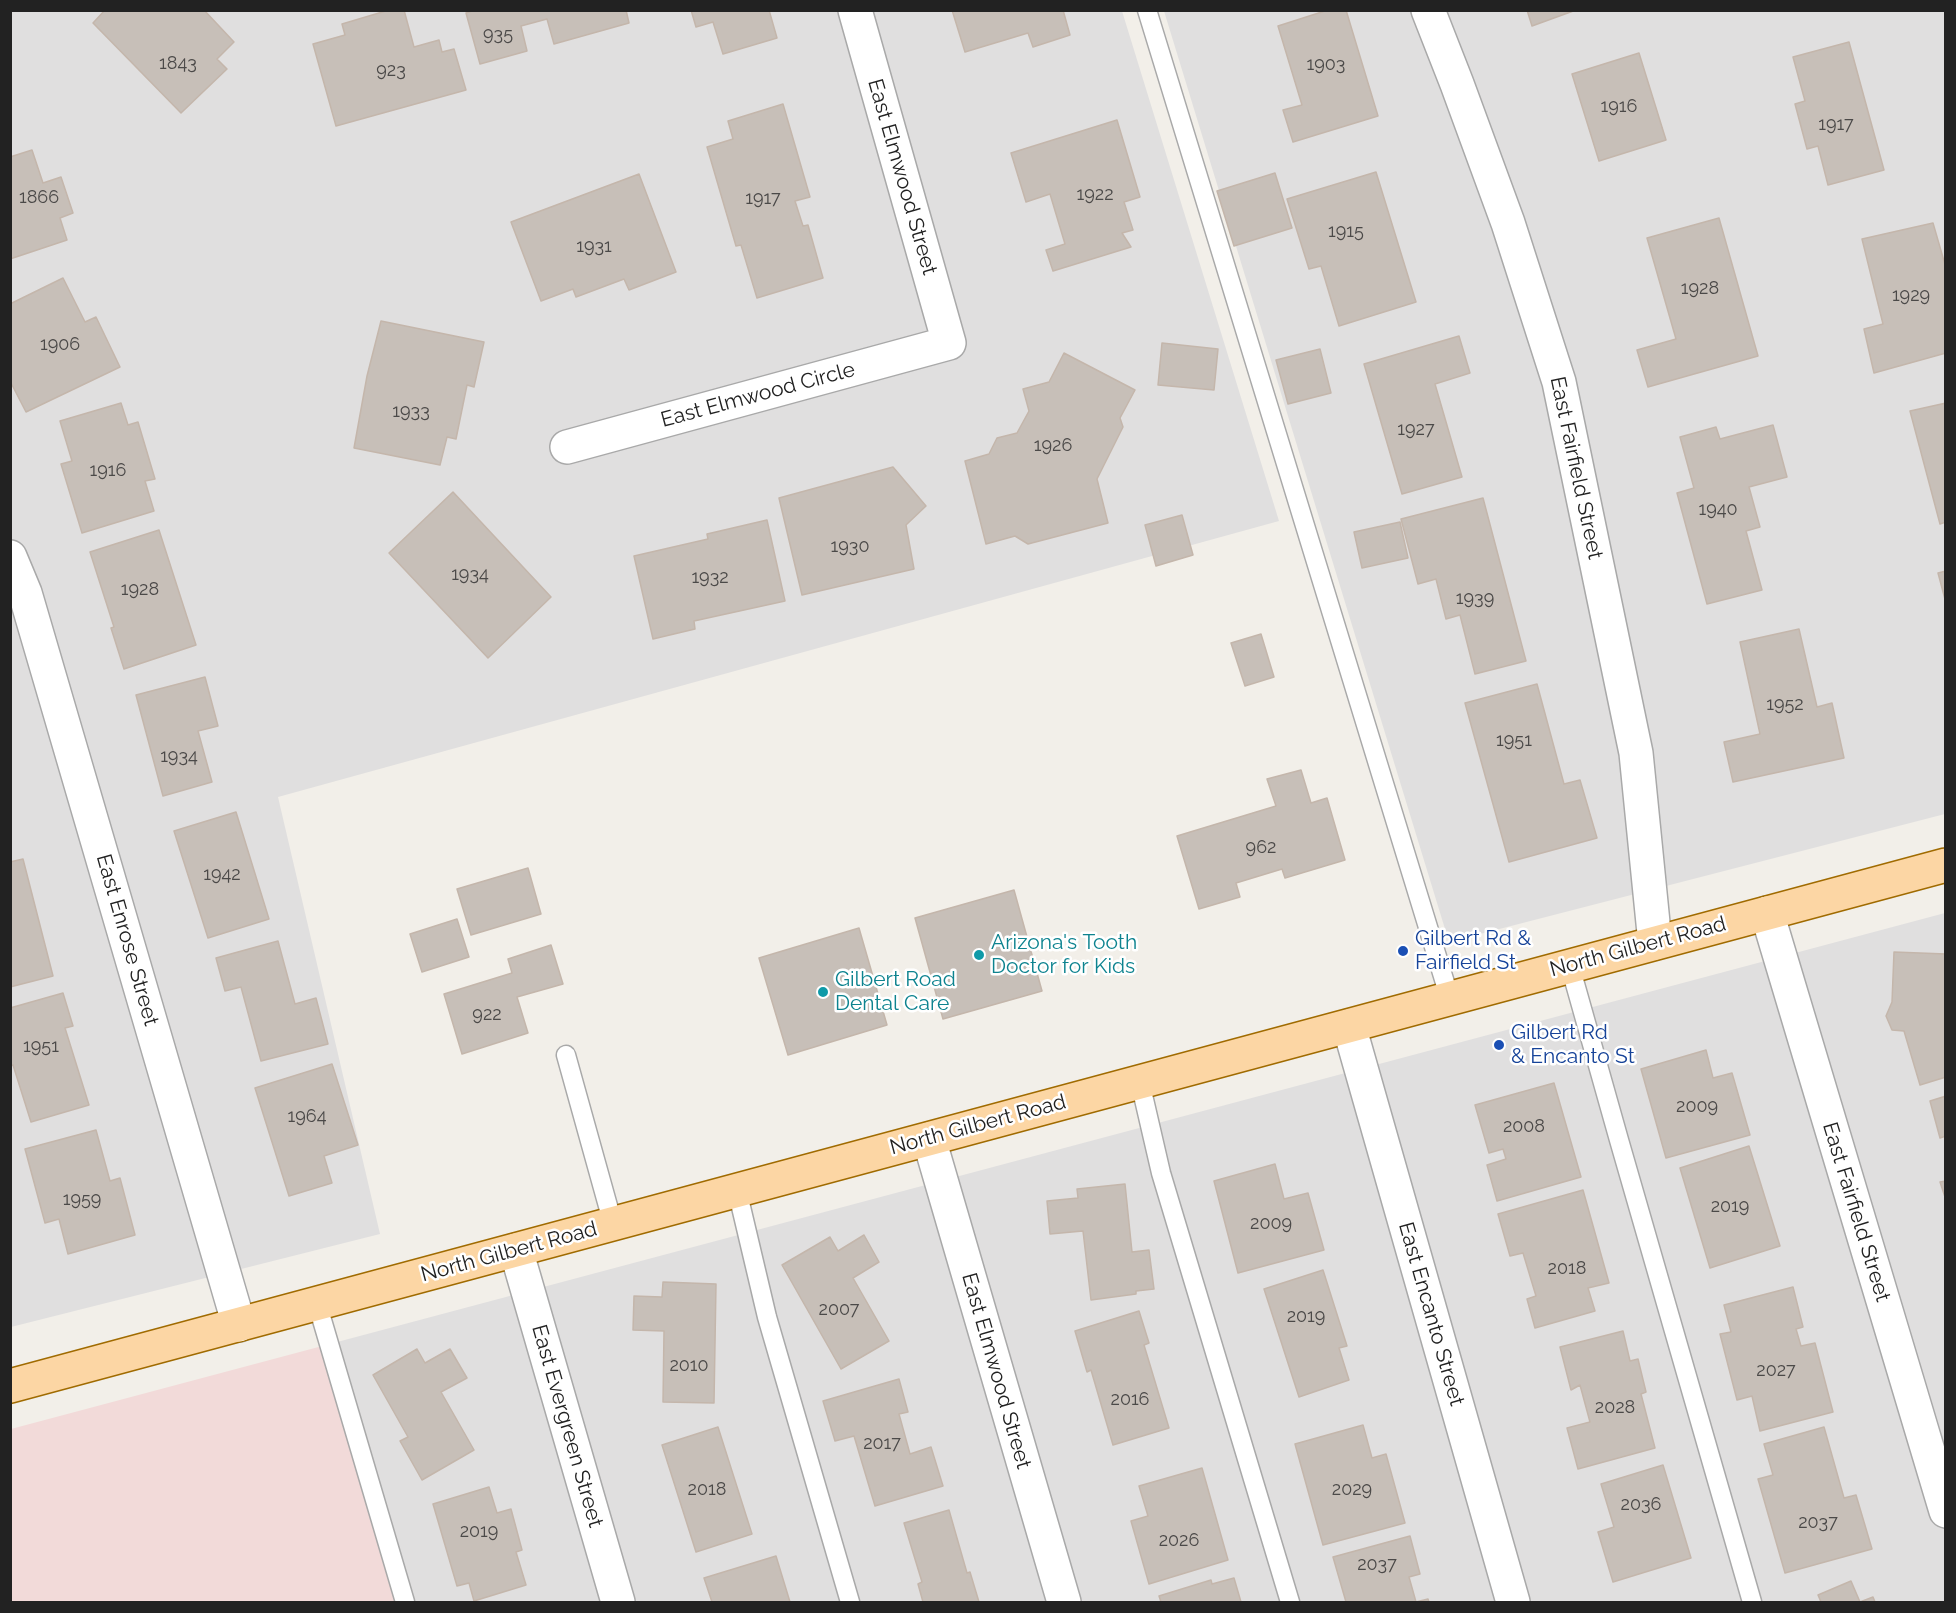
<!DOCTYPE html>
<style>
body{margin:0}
#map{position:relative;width:1956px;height:1613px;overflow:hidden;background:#f2efe9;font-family:Raleway,sans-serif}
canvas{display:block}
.frame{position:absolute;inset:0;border:12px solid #222;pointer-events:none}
</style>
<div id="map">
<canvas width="1956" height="1613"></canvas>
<div class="frame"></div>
</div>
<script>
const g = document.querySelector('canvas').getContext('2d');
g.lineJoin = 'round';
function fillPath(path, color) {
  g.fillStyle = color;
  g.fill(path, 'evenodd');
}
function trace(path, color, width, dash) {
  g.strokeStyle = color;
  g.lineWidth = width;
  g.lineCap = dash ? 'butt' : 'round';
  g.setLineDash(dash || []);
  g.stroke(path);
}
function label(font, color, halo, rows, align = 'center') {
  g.font = font + ' Raleway,sans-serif';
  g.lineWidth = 5;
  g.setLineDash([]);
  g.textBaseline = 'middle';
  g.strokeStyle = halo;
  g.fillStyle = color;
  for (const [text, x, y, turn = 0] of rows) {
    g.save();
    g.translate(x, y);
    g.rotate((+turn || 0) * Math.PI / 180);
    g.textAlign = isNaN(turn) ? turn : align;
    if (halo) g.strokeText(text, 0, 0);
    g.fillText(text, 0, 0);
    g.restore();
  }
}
fillPath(new Path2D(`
 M11,11h1111l157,510 -1001,276 102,437 -369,93z
 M1164,11h781v803l-496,128z
 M1945,913v689h-1546l-73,-257z`), '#e0dfdf');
fillPath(new Path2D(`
 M326,1345l73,257h-388v-173z`), '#f2dad9');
const building = new Path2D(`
 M105,10h99l30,32 -17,17 10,10 -46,44 -88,-90z
 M389,10h15l10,37 25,-7 3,12 12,-3 12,41 -130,36 -23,-82 32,-9 -3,-11z
 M475,10h151l3,13 -75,21 -7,-25 -26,7 6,25 -47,13 -14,-51z
 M691,10h78l8,28 -54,16 -10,-32 -17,5z
 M952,10h111l7,25 -37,12 -5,-14 -63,19z
 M1328,10h18l32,106 -85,26 -10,-32 19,-5 -24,-79z
 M1527,10h49l-44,16z
 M1849,42l35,128 -56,15 -10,-39 -11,3 -12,-45 10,-3 -12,-44z
 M1639,53l27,87 -67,21 -27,-87z
 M783,104l27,93 -15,4 8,25 5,-1 15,53 -66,20 -16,-53 -5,1 -29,-99 26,-8 -5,-18z
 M1117,120l23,77 -16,5 9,28 -11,3 9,14 -78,24 -7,-21 19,-6 -15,-50 -24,8 -15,-49z
 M32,150l11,33 18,-6 12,36 -13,5 7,22 -57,19v-102z
 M1376,172l40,130 -77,24 -18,-60 -12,3 -22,-70z
 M1275,173l17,55 -58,18 -17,-55z
 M639,174l37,98 -47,18 -5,-11 -48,18 -3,-8 -32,12 -30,-79z
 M1719,218l39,138 -110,31 -11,-37 39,-11 -29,-101z
 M1933,223l13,45v85l-72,20 -10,-44 19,-5 -21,-85z
 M63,278l22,44 11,-5 24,50 -94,45 -16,-31v-77z
 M381,321l103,21 -10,45 -7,-2 -11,54 -9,-2 -7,28 -86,-17 13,-72z
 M1459,336l11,37 -35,11 27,93 -60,17 -38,-130z
 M1162,343l56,6 -4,41 -56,-5z
 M1320,349l11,44 -43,11 -12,-44z
 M1064,353l71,37 -15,28 3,9 -26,52 11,44 -80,21 -13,-8 -29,8 -21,-83 24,-7 8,-16 20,-5 12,-22 -6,-22 26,-7z
 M121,403l7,22 10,-3 17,57 -10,2 9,30 -72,22 -21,-69 11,-3 -12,-40z
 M1946,403v119l-6,2 -30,-113z
 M1773,425l14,52 -38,10 11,40 -14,4 16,59 -55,14 -30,-111 17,-5 -14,-51 36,-10 4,12z
 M893,467l33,39 -20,19 8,44 -112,26 -23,-97z
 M453,492l98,105 -63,61 -99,-105z
 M1483,498l43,163 -51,13 -15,-59 -14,4 -10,-40 -18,5 -17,-65z
 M1182,515l11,40 -37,11 -11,-41z
 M767,520l18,81 -91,20 1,8 -42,10 -19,-83 74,-17 -1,-5z
 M1400,522l8,36 -46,10 -8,-36z
 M159,530l37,115 -72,24 -13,-41 3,-1 -24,-75z
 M1946,571v32l-8,-30z
 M1799,629l18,78 15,-4 12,55 -111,24 -9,-40 36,-8 -20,-92z
 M1261,634l13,43 -29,9 -14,-43z
 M205,677l13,49 -20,5 14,51 -49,14 -27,-101z
 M1537,684l27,100 16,-4 17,58 -88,24 -44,-159z
 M1301,770l10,33 16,-5 18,62 -60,18 -3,-9 -46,14 4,14 -41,12 -22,-73 99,-30 -9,-27z
 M236,812l33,107 -61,19 -34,-107z
 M23,859l30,117 -43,11v-125z
 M528,868l13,46 -70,21 -14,-46z
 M1014,890l28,101 -99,28 -28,-101z
 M457,919l12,38 -47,15 -12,-38z
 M859,928l28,97 -99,30 -29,-97z
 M278,941l17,63 21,-6 12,46 -67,17 -20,-74 -16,4 -9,-33z
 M551,945l12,39 -46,13 11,36 -66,21 -18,-60 68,-21 -4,-14z
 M1894,952l52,2v123l-26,8 -16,-54 -12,-1 -6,-14 6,-14z
 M63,993l10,33 -8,2 24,77 -58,17 -18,-57 -3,1v-58z
 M1706,1050l7,28 19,-5 18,62 -84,23 -25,-89z
 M332,1064l26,81 -34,11 8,27 -43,13 -34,-108z
 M1554,1083l27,94 -84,24 -10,-36 19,-6 -3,-10 -14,4 -14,-48z
 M1946,1096v40l-6,2 -10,-37z
 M96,1130l14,51 10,-3 15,57 -67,19 -9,-35 -14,4 -20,-74z
 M1749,1146l31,100 -70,22 -30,-100z
 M1275,1164l9,35 24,-6 16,57 -86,23 -24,-92z
 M1946,1181v19l-6,-18z
 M1125,1184l7,68 17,-2 5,39 -18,2v3l-45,6 -8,-69 -33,3 -3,-33 31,-3 -1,-9z
 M1583,1190l26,93 -21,5 7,23 -60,17 -8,-29 9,-3 -13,-43 -13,3 -12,-42z
 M864,1235l15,27 -26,16 36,63 -48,28 -59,-104 48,-28 8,14z
 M1323,1270l24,76 -8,2 10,32 -50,17 -35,-108z
 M663,1282l53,2 -2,119 -51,-1 1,-71 -31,-1 1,-34 28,1z
 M1793,1287l10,40 -7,2 5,17 14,-3 18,69 -73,19 -8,-35 -15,4 -17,-66 11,-2 -7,-27z
 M1139,1311l10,32 -5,2 25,83 -56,17 -22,-75 -4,2 -12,-41z
 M1623,1331l7,30 8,-2 8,33 -5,2 14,54 -77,21 -11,-41 23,-6 -10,-37 -9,5 -11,-43z
 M417,1349l8,14 25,-14 17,29 -26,14 33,58 -52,30 -22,-39 8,-4 -35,-62z
 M899,1379l9,33 -9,2 11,40 21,-7 12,39 -68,20 -21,-70 -19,5 -12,-40z
 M1363,1425l9,33 14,-4 19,69 -82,22 -28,-101z
 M718,1427l34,107 -56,18 -34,-107z
 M1824,1427l20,71 12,-3 16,54 -87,24 -27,-94 15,-4 -9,-31z
 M1663,1465l28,93 -78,24 -15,-50 16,-5 -13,-43z
 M1202,1468l26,92 -79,24 -18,-63 17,-5 -9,-30z
 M489,1487l8,26 14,-4 11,41 -6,2 10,33 -52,16 -5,-18 -12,3 -24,-82z
 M949,1510l18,63 3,-1 9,30h-56l-5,-18 4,-2 -18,-59z
 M1410,1536l10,38 -11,3 7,25 12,-3 1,3h-83l-13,-45z
 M776,1556l14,46h-78l-8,-24z
 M1234,1578l7,24h-80l-2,-6 52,-16 1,4z
 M1851,1581l9,21h-39l-3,-7z
 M1873,1597l2,5h-15z`);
fillPath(building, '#c7bfb8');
trace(building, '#c4b6ab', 1.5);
const lane = new Path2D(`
 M1147,10l303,989
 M1570,966l49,174 133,462
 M566,1055l47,169
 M1140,1082l21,91 129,429
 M737,1190l30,127 83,285
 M317,1303l88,299`);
const street = new Path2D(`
 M1428,10l29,74 51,139 51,159 77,371 19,190
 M567,447l382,-104 -94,-333
 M10,557l15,36 214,732
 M1767,913l179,598
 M1349,1026l164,576
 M929,1139l135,463
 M516,1250l102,352`);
const primary = new Path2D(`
 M10,1386l1936,-521`);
trace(lane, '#a9a9a9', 21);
trace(street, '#a9a9a9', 36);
trace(primary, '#a06b00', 36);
trace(lane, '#fff', 18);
trace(street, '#fff', 33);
trace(primary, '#fcd6a4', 33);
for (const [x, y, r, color] of [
 [1403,951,6,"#1a4fb4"],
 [979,955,6,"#0f9aa8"],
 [823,992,6,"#0f9aa8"],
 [1499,1045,6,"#1a4fb4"]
]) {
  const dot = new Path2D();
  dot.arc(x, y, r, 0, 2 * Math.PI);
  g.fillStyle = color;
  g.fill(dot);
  trace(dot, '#fff', 2);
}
label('18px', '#4b4948', null, [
 ["935",498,35],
 ["1843",178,64],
 ["1903",1326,65],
 ["923",391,71],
 ["1916",1619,107],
 ["1917",1836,125],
 ["1922",1095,195],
 ["1866",39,198],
 ["1917",763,199],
 ["1915",1346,232],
 ["1931",594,247],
 ["1928",1700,289],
 ["1929",1911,296],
 ["1906",60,345],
 ["1933",411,412],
 ["1927",1416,430],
 ["1926",1053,446],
 ["1916",108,471],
 ["1940",1718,510],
 ["1930",850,547],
 ["1934",470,575],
 ["1932",710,578],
 ["1928",140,590],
 ["1939",1475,599],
 ["1952",1785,705],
 ["1951",1514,741],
 ["1934",179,757],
 ["962",1261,848],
 ["1942",222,875],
 ["922",487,1015],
 ["1951",41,1047],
 ["2009",1697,1107],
 ["1964",307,1117],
 ["2008",1524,1127],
 ["1959",82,1200],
 ["2019",1730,1207],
 ["2009",1271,1224],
 ["2018",1567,1269],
 ["2007",839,1310],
 ["2019",1306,1317],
 ["2010",689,1366],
 ["2027",1776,1371],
 ["2016",1130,1400],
 ["2028",1615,1408],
 ["2017",882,1444],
 ["2018",707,1490],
 ["2029",1352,1490],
 ["2036",1641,1505],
 ["2037",1818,1523],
 ["2019",479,1532],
 ["2026",1179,1541],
 ["2037",1377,1565]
]);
label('21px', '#222', '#fff', [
 ["East Elmwood Street",902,177,74],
 ["East Elmwood Circle",758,395,-15],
 ["East Fairfield Street",1576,468,78],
 ["East Enrose Street",127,940,74],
 ["North Gilbert Road",1638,947,-15],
 ["North Gilbert Road",978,1125,-15],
 ["East Fairfield Street",1856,1212,73],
 ["North Gilbert Road",509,1252,-15],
 ["East Encanto Street",1431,1314,74],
 ["East Elmwood Street",996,1371,74],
 ["East Evergreen Street",567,1426,74]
]);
label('21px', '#164399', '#fff', [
 ["Gilbert Rd &",1415,939],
 ["Fairfield St",1415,963],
 ["Gilbert Rd",1511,1033],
 ["& Encanto St",1511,1057]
], 'left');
label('21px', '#0d838f', '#fff', [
 ["Arizona's Tooth",991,943],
 ["Doctor for Kids",991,967],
 ["Gilbert Road",835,980],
 ["Dental Care",835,1004]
], 'left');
</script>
